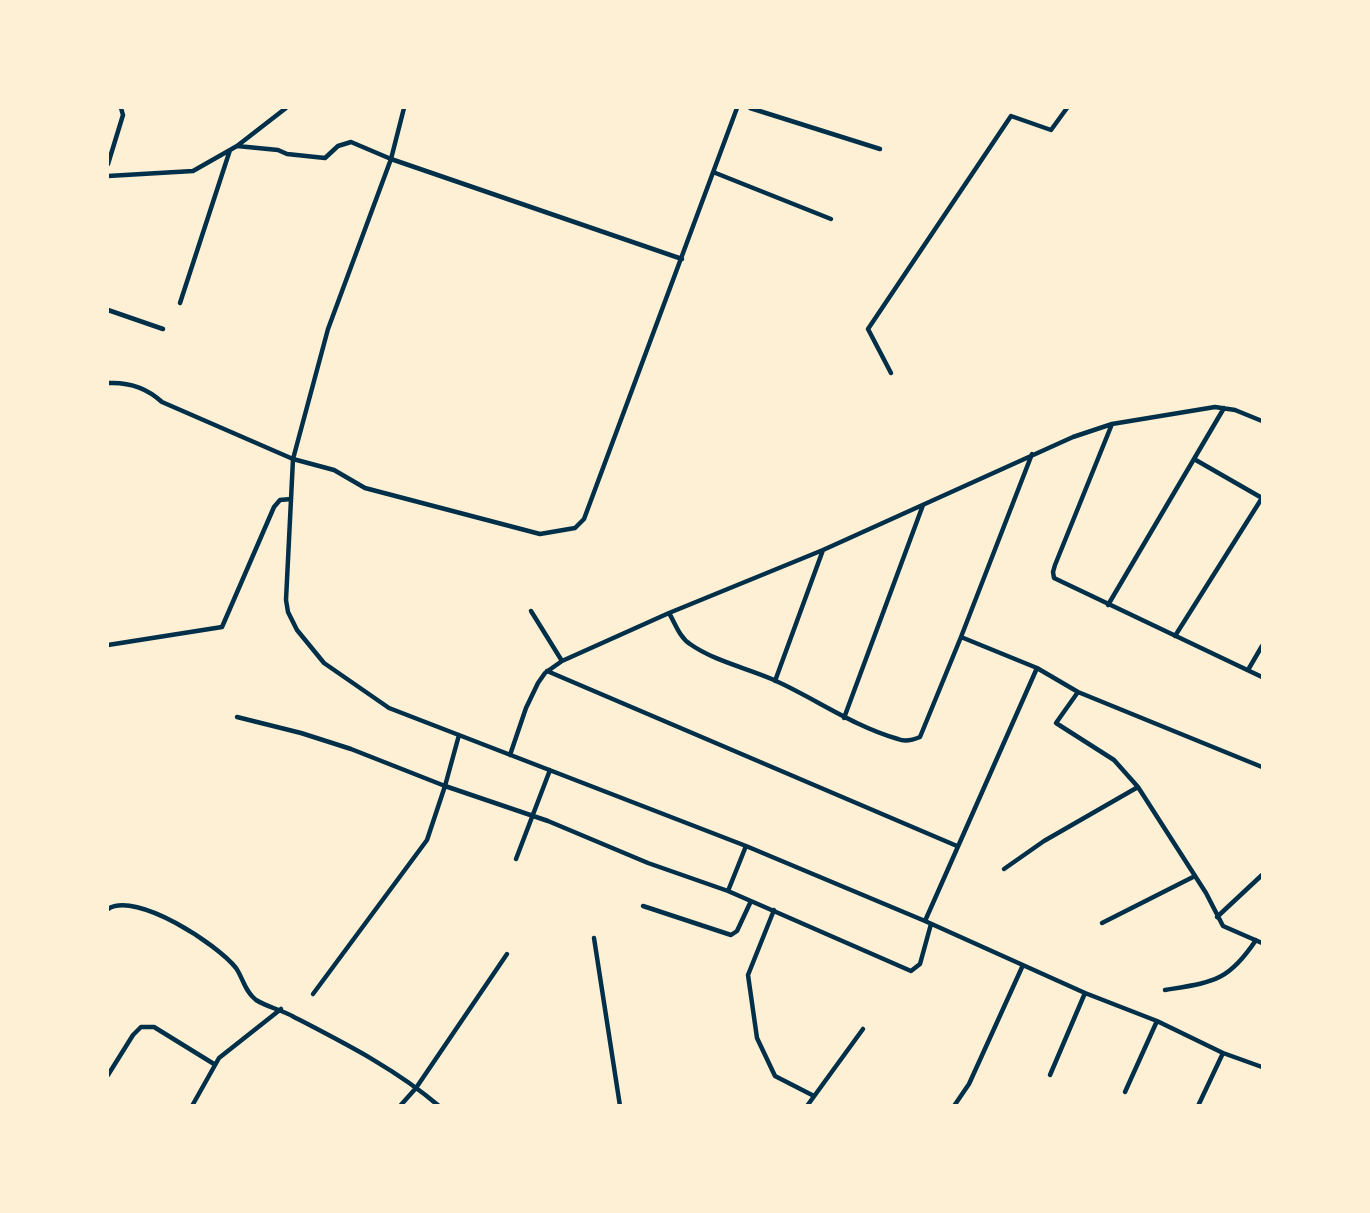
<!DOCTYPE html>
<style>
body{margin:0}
#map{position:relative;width:1370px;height:1213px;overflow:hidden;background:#fdf0d5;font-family:"Exo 2",sans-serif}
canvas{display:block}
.frame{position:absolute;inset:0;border:109px solid #fdf0d5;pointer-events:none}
</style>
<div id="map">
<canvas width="1370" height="1213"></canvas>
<div class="frame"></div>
</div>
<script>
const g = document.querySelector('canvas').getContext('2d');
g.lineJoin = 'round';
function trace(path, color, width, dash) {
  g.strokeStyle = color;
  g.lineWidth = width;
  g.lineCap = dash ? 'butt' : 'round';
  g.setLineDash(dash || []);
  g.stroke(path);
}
trace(new Path2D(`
 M404,108l-13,51 -63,170 -35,130 -7,141 2,12 9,18 27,33 65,45 357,138 179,75 160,72 72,28 66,32 39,14
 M750,108l130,41
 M237,146l41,4 9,4 38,4 13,-12 13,-4 40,17 291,100
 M108,164l15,-49 -2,-7
 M713,172l118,47
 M108,176l85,-5 44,-25 49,-38
 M180,303l50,-153
 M108,310l55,19
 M891,373l-23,-44 143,-213 40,14 16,-22
 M108,383c20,-1 39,5 54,19l131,57 41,11 31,18 175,46 35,-6 9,-9 153,-411
 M1112,424l-57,141 -2,7 1,6 208,99
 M1194,459l68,39
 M1108,605l116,-197
 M531,611l31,50
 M669,613c6,10 11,25 21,31 24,17 57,24 84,36 42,19 79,46 124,59 7,3 15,1 22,-2l41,-100 71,-183
 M1175,636l87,-138
 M961,637l76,31 41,24 184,75
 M108,645l114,-18 52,-120 6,-7 11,-1
 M1248,670l14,-24
 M547,671l410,175
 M775,681l48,-131
 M1078,692l-22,31 58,37 24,27 68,106 17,33 39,17
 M237,717l64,16 50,16 94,37 103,35 100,42 80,28 183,80 9,-7 11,-40
 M844,718l79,-213
 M510,755l16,-47 12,-25 7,-10 17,-12 107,-48 154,-63 250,-113 39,-13 103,-17 20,3 27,11
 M516,859l34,-89
 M1004,869l40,-28 94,-54
 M728,891l18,-45
 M643,906l88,29 6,-4 14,-30
 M108,909c28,-18 109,35 128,59 7,10 9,24 20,32 11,7 26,10 38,17 50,26 102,52 145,89
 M774,910l-26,65 9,63 18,38 39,20
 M1217,917l45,-42
 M925,921l112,-253
 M1102,923l93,-47
 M594,938l26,168
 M1165,990c48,-8 63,-8 91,-50
 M313,994l114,-154 18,-54 14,-51
 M108,1075l25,-40 8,-8h13l60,37
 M1050,1075l35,-82
 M1125,1092l32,-71
 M192,1106l27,-48 62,-49
 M400,1106l16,-18 91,-134
 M807,1106l56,-77
 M954,1106l15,-22 54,-119
 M1198,1106l25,-53`), '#003049', 4.5);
</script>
